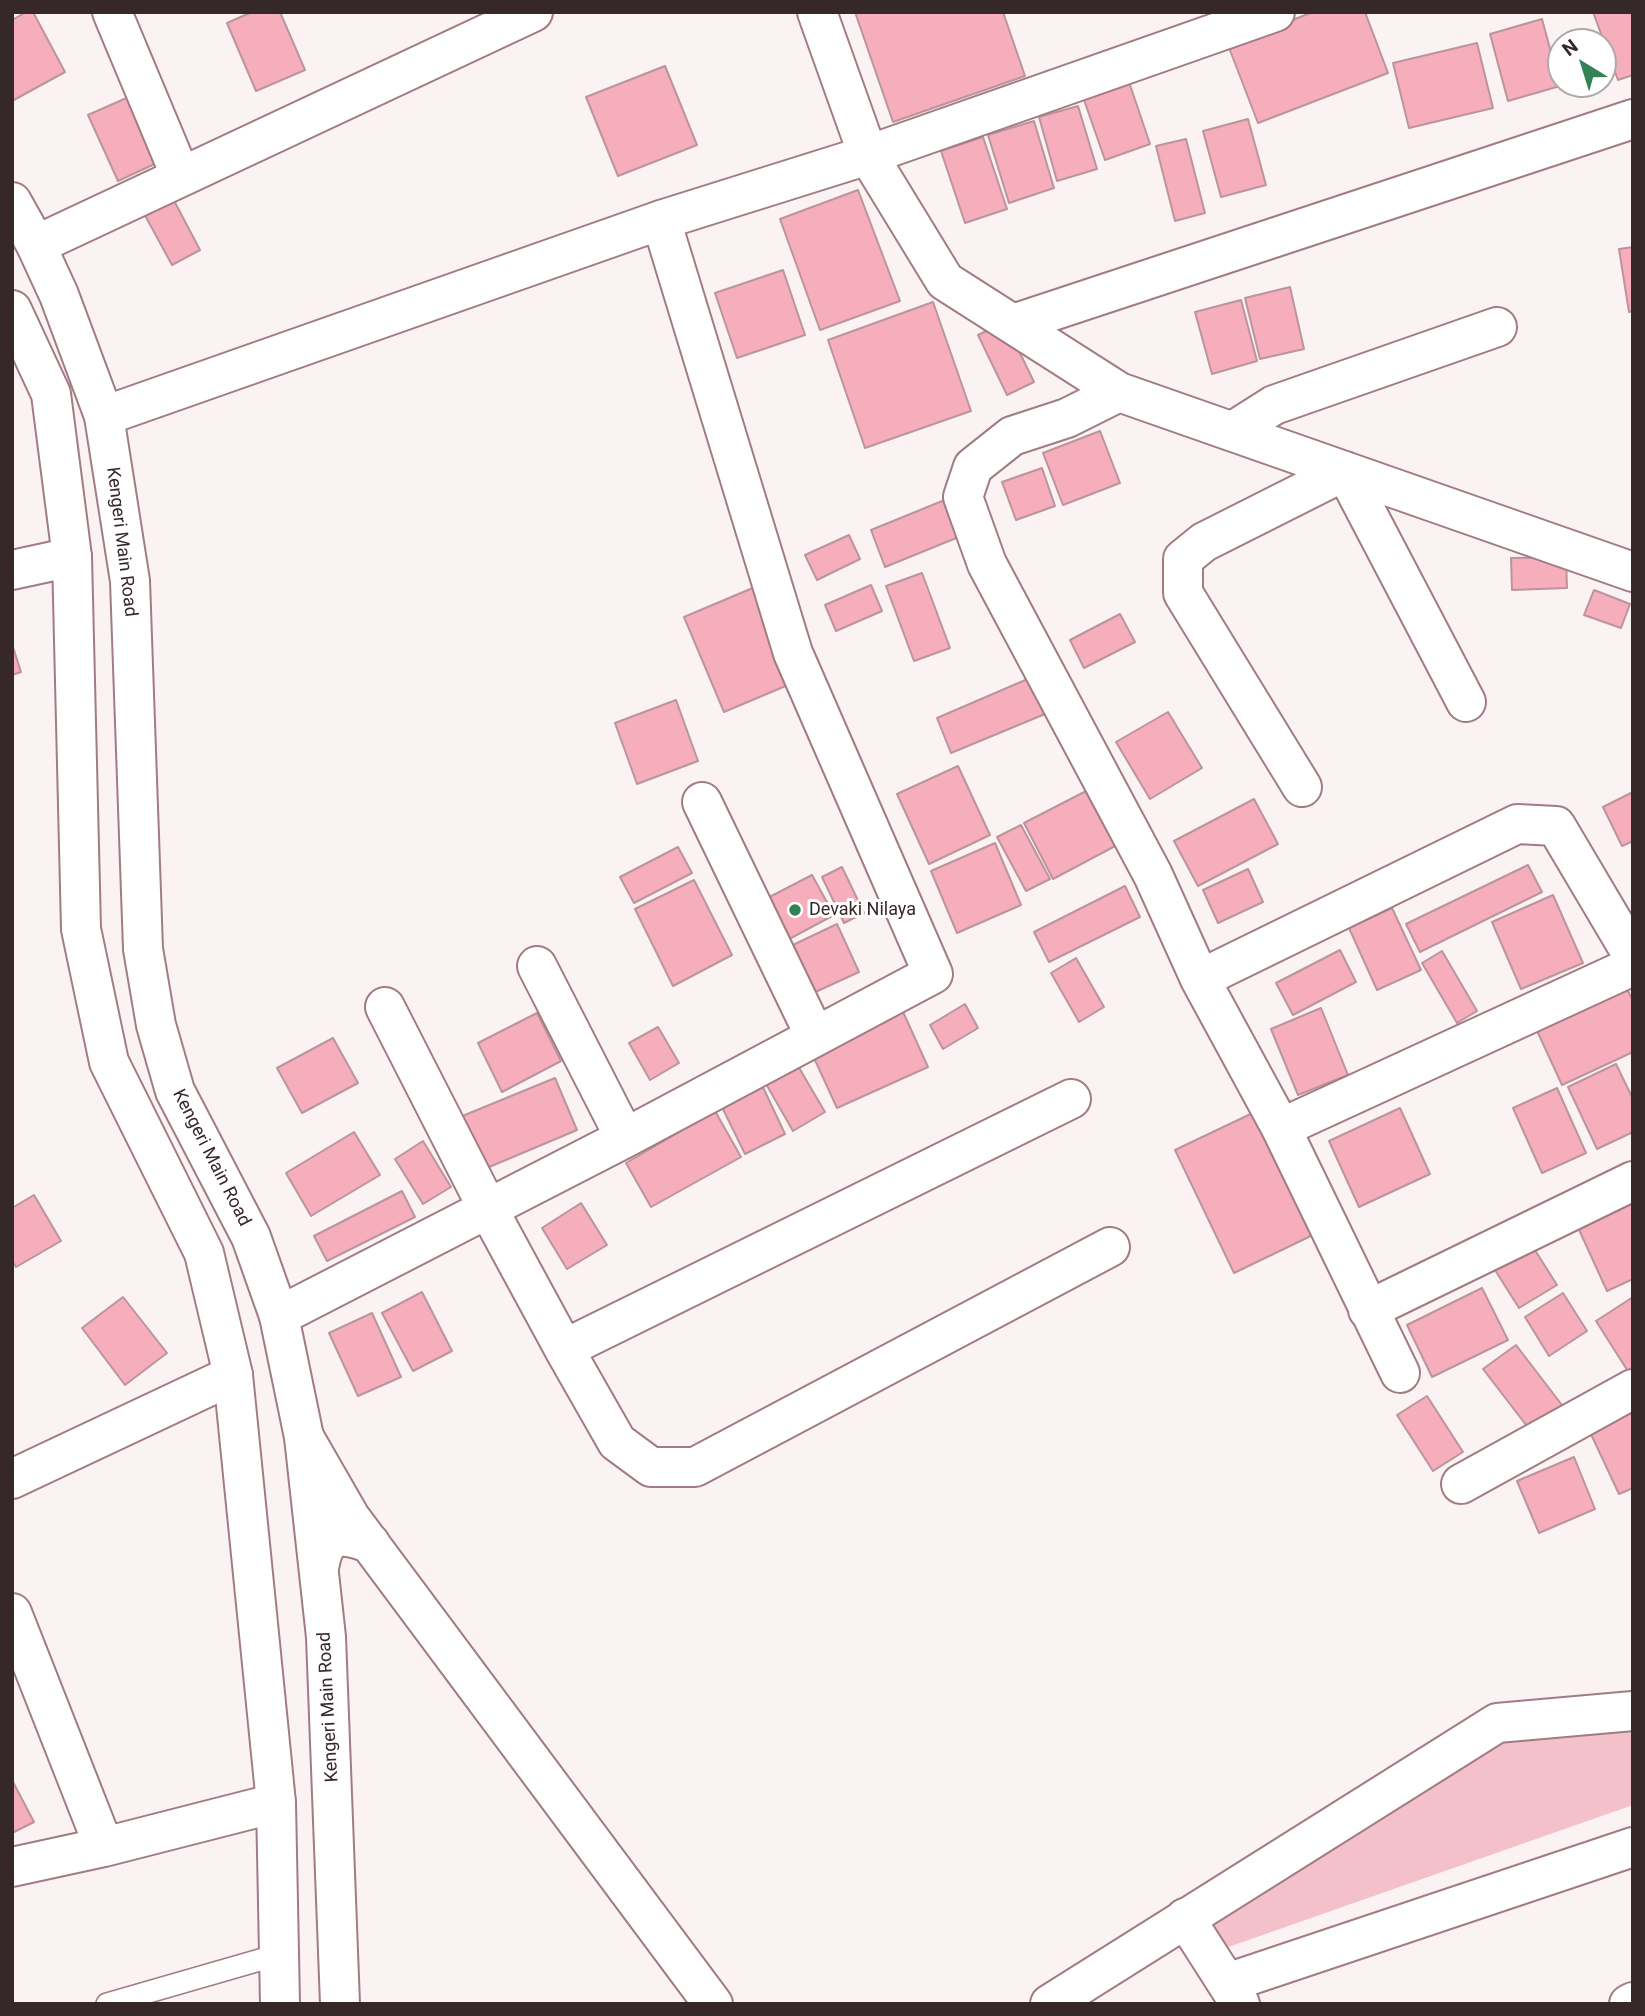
<!DOCTYPE html>
<style>
body{margin:0}
#map{position:relative;width:1645px;height:2016px;overflow:hidden;background:#fbf2f3;font-family:Roboto,sans-serif}
canvas{display:block}
.frame{position:absolute;inset:0;border:14px solid #36272a;pointer-events:none}
.north{position:absolute;left:1547px;top:28px;width:70px;height:70px;box-sizing:border-box;background:#fff;border:2px solid #afa9aa;border-radius:50%;rotate:322deg;font-size:19px;font-weight:700;line-height:28px;text-align:center;color:#36272a}
.north::after{content:'';display:block;margin:auto;width:24px;height:32px;background:#338455;clip-path:polygon(50% 0,100% 100%,50% 72%,0 100%)}
</style>
<div id="map">
<canvas width="1645" height="2016"></canvas>
<div class="frame"></div>
<div class="north">N</div>
</div>
<script>
const g = document.querySelector('canvas').getContext('2d');
g.lineJoin = 'round';
function fillPath(path, color) {
  g.fillStyle = color;
  g.fill(path, 'evenodd');
}
function trace(path, color, width, dash) {
  g.strokeStyle = color;
  g.lineWidth = width;
  g.lineCap = dash ? 'butt' : 'round';
  g.setLineDash(dash || []);
  g.stroke(path);
}
function label(font, color, halo, rows, align = 'center') {
  g.font = font + ' Roboto,sans-serif';
  g.lineWidth = 6;
  g.setLineDash([]);
  g.textBaseline = 'middle';
  g.strokeStyle = halo;
  g.fillStyle = color;
  for (const [text, x, y, turn = 0] of rows) {
    g.save();
    g.translate(x, y);
    g.rotate((+turn || 0) * Math.PI / 180);
    g.textAlign = isNaN(turn) ? turn : align;
    if (halo) g.strokeText(text, 0, 0);
    g.fillText(text, 0, 0);
    g.restore();
  }
}
fillPath(new Path2D(`
 M1539,1703l94,21v81l-416,146 -19,-28z`), '#f4c1cb');
const building = new Path2D(`
 M26,12h7l32,60 -53,29v-81z
 M252,12h28l25,58 -49,21 -29,-68z
 M855,12h148l22,64 -132,46z
 M1313,12h52l23,61 -130,50 -30,-78z
 M1593,12h40v63l-15,5z
 M1542,19l18,67 -52,15 -18,-67z
 M1477,43l16,65 -84,20 -16,-65z
 M665,66l32,79 -79,31 -32,-79z
 M1129,82l21,62 -45,16 -22,-63z
 M131,96l30,65 -43,20 -30,-66z
 M1078,106l19,63 -40,12 -18,-64z
 M1248,119l18,66 -45,12 -18,-66z
 M1034,121l20,67 -45,15 -21,-68z
 M983,137l24,72 -42,14 -24,-72z
 M1186,139l19,74 -30,8 -19,-75z
 M858,190l42,111 -80,29 -40,-111z
 M170,193l30,57 -28,15 -31,-57z
 M1633,247v64l-4,1 -10,-63z
 M783,270l22,65 -68,23 -22,-65z
 M1290,287l14,62 -44,10 -15,-61z
 M1241,300l16,61 -45,13 -17,-62z
 M933,302l38,109 -106,37 -37,-108z
 M1005,322l29,60 -27,13 -29,-60z
 M1100,431l20,52 -57,22 -20,-52z
 M1042,468l13,38 -39,14 -14,-38z
 M957,495l14,37 -86,35 -14,-37z
 M849,535l11,24 -43,21 -12,-25z
 M1566,557l1,31 -55,2 -1,-32z
 M922,573l28,75 -36,13 -28,-75z
 M871,585l11,26 -46,20 -11,-26z
 M755,587l40,95 -71,30 -40,-95z
 M1594,590l36,14 -9,24 -37,-13z
 M1120,614l15,28 -51,26 -14,-28z
 M12,644l9,28 -9,3z
 M1030,678l15,36 -94,39 -14,-35z
 M676,700l22,61 -61,23 -22,-61z
 M1168,712l34,56 -52,31 -34,-57z
 M958,766l32,69 -61,29 -32,-70z
 M1090,789l29,55 -66,35 -29,-56z
 M1633,792v49l-11,5 -19,-39z
 M1254,799l24,45 -80,42 -24,-45z
 M1021,825l29,54 -24,12 -29,-54z
 M995,843l26,62 -64,28 -26,-62z
 M678,847l14,26 -58,30 -14,-26z
 M1528,865l14,27 -122,60 -14,-28z
 M842,867l22,46 -20,10 -22,-46z
 M1248,869l15,33 -45,21 -15,-33z
 M812,875l22,40 -56,30 -22,-41z
 M694,880l38,75 -59,31 -38,-77z
 M1125,886l15,31 -91,45 -15,-30z
 M1553,895l30,68 -62,26 -29,-67z
 M1392,908l29,62 -44,20 -28,-62z
 M837,924l22,48 -61,28 -22,-47z
 M1340,950l16,32 -63,33 -17,-32z
 M1442,951l35,60 -20,12 -35,-60z
 M1076,958l28,49 -25,15 -28,-49z
 M1623,981l10,20v51l-71,33 -29,-63z
 M899,1003l29,64 -91,41 -29,-63z
 M965,1004l13,24 -35,21 -13,-24z
 M1321,1008l27,67 -50,20 -27,-66z
 M537,1013l24,48 -59,31 -24,-49z
 M658,1027l21,36 -29,17 -21,-37z
 M333,1038l25,45 -56,30 -25,-45z
 M1616,1064l17,35v33l-36,17 -29,-62z
 M798,1066l27,46 -32,19 -27,-47z
 M555,1078l22,52 -95,40 -22,-53z
 M761,1083l24,51 -40,20 -25,-51z
 M1557,1088l29,65 -44,20 -29,-65z
 M1400,1108l30,66 -71,33 -30,-66z
 M1259,1110l58,123 -83,40 -59,-123z
 M715,1111l26,46 -90,50 -25,-44z
 M354,1132l26,43 -69,41 -25,-43z
 M423,1141l28,46 -28,17 -28,-45z
 M402,1191l13,26 -88,44 -13,-25z
 M34,1195l27,46 -45,26 -4,-7v-52z
 M1633,1195v84l-26,12 -32,-70z
 M581,1203l26,42 -40,24 -25,-41z
 M1533,1247l24,38 -38,23 -24,-38z
 M1482,1288l26,52 -76,37 -25,-52z
 M422,1292l30,59 -39,20 -31,-58z
 M1563,1293l24,38 -38,25 -24,-39z
 M123,1297l44,56 -42,32 -43,-57z
 M1633,1297v78l-2,1 -35,-55z
 M372,1313l29,64 -43,19 -29,-63z
 M1516,1345l49,64 -32,25 -50,-65z
 M1427,1396l36,56 -30,19 -36,-56z
 M1633,1410v78l-14,6 -30,-64z
 M1574,1457l21,52 -56,24 -22,-52z
 M12,1780l22,42 -22,11z`);
fillPath(building, '#f6aebd');
trace(building, '#bb949c', 2);
const lane = new Path2D(`
 M107,2004l170,-49`);
const street = new Path2D(`
 M112,12l69,165
 M817,12l51,143 77,126 174,111 514,180
 M36,245l497,-233
 M1013,324l620,-205
 M1119,392l-52,26 -55,18 -39,31 -10,30 24,67 166,311 47,104 81,149 119,245
 M1233,431l41,-26 223,-78
 M12,570l60,-13
 M1302,787l-119,-194v-34l21,-17 141,-71 121,231
 M702,802l113,234
 M537,966l88,172
 M1200,979l317,-155 39,2 77,130
 M385,1007l102,200 77,142 507,-250
 M1281,1128l352,-162
 M1368,1310l265,-129
 M279,1316l346,-178 308,-164 -140,-321 -132,-433
 M564,1349l53,93 34,25h44l415,-220
 M12,1479l221,-104
 M1461,1484l172,-95
 M12,1613l92,234
 M12,1867l92,-20 172,-44
 M1185,1918l55,86
 M1227,1983l406,-136
 M1629,2004l4,-2`);
const secondary = new Path2D(`
 M104,416l557,-196 207,-65 407,-143
 M304,1437l46,80 363,487
 M1050,2004l447,-281 136,-12`);
const primary = new Path2D(`
 M12,202l24,43 23,50 45,121 26,165 13,368 13,76 19,66 76,146 28,79 25,121 22,200 14,367
 M12,310l39,84 21,163 9,372 28,133 95,191 29,122 43,428 4,201
 M319,1568c6,-36 19,-35 51,-25`);
trace(lane, '#a17c83', 24);
trace(street, '#a17c83', 42);
trace(secondary, '#a17c83', 42);
trace(primary, '#a17c83', 42);
trace(lane, '#fff', 21);
trace(street, '#fff', 38);
trace(secondary, '#fff', 38);
trace(primary, '#fff', 38);
for (const [x, y, r, color] of [
 [795,910,7,"#338455"]
]) {
  const dot = new Path2D();
  dot.arc(x, y, r, 0, 2 * Math.PI);
  g.fillStyle = color;
  g.fill(dot);
  trace(dot, '#fff', 2.5);
}
label('18px', '#36272a', '#fff', [
 ["Kengeri Main Road",121,542,83],
 ["Kengeri Main Road",211,1158,63],
 ["Kengeri Main Road",329,1707,-93]
]);
label('18px', '#36272a', '#fff', [
 ["Devaki Nilaya",809,910]
], 'left');
</script>
